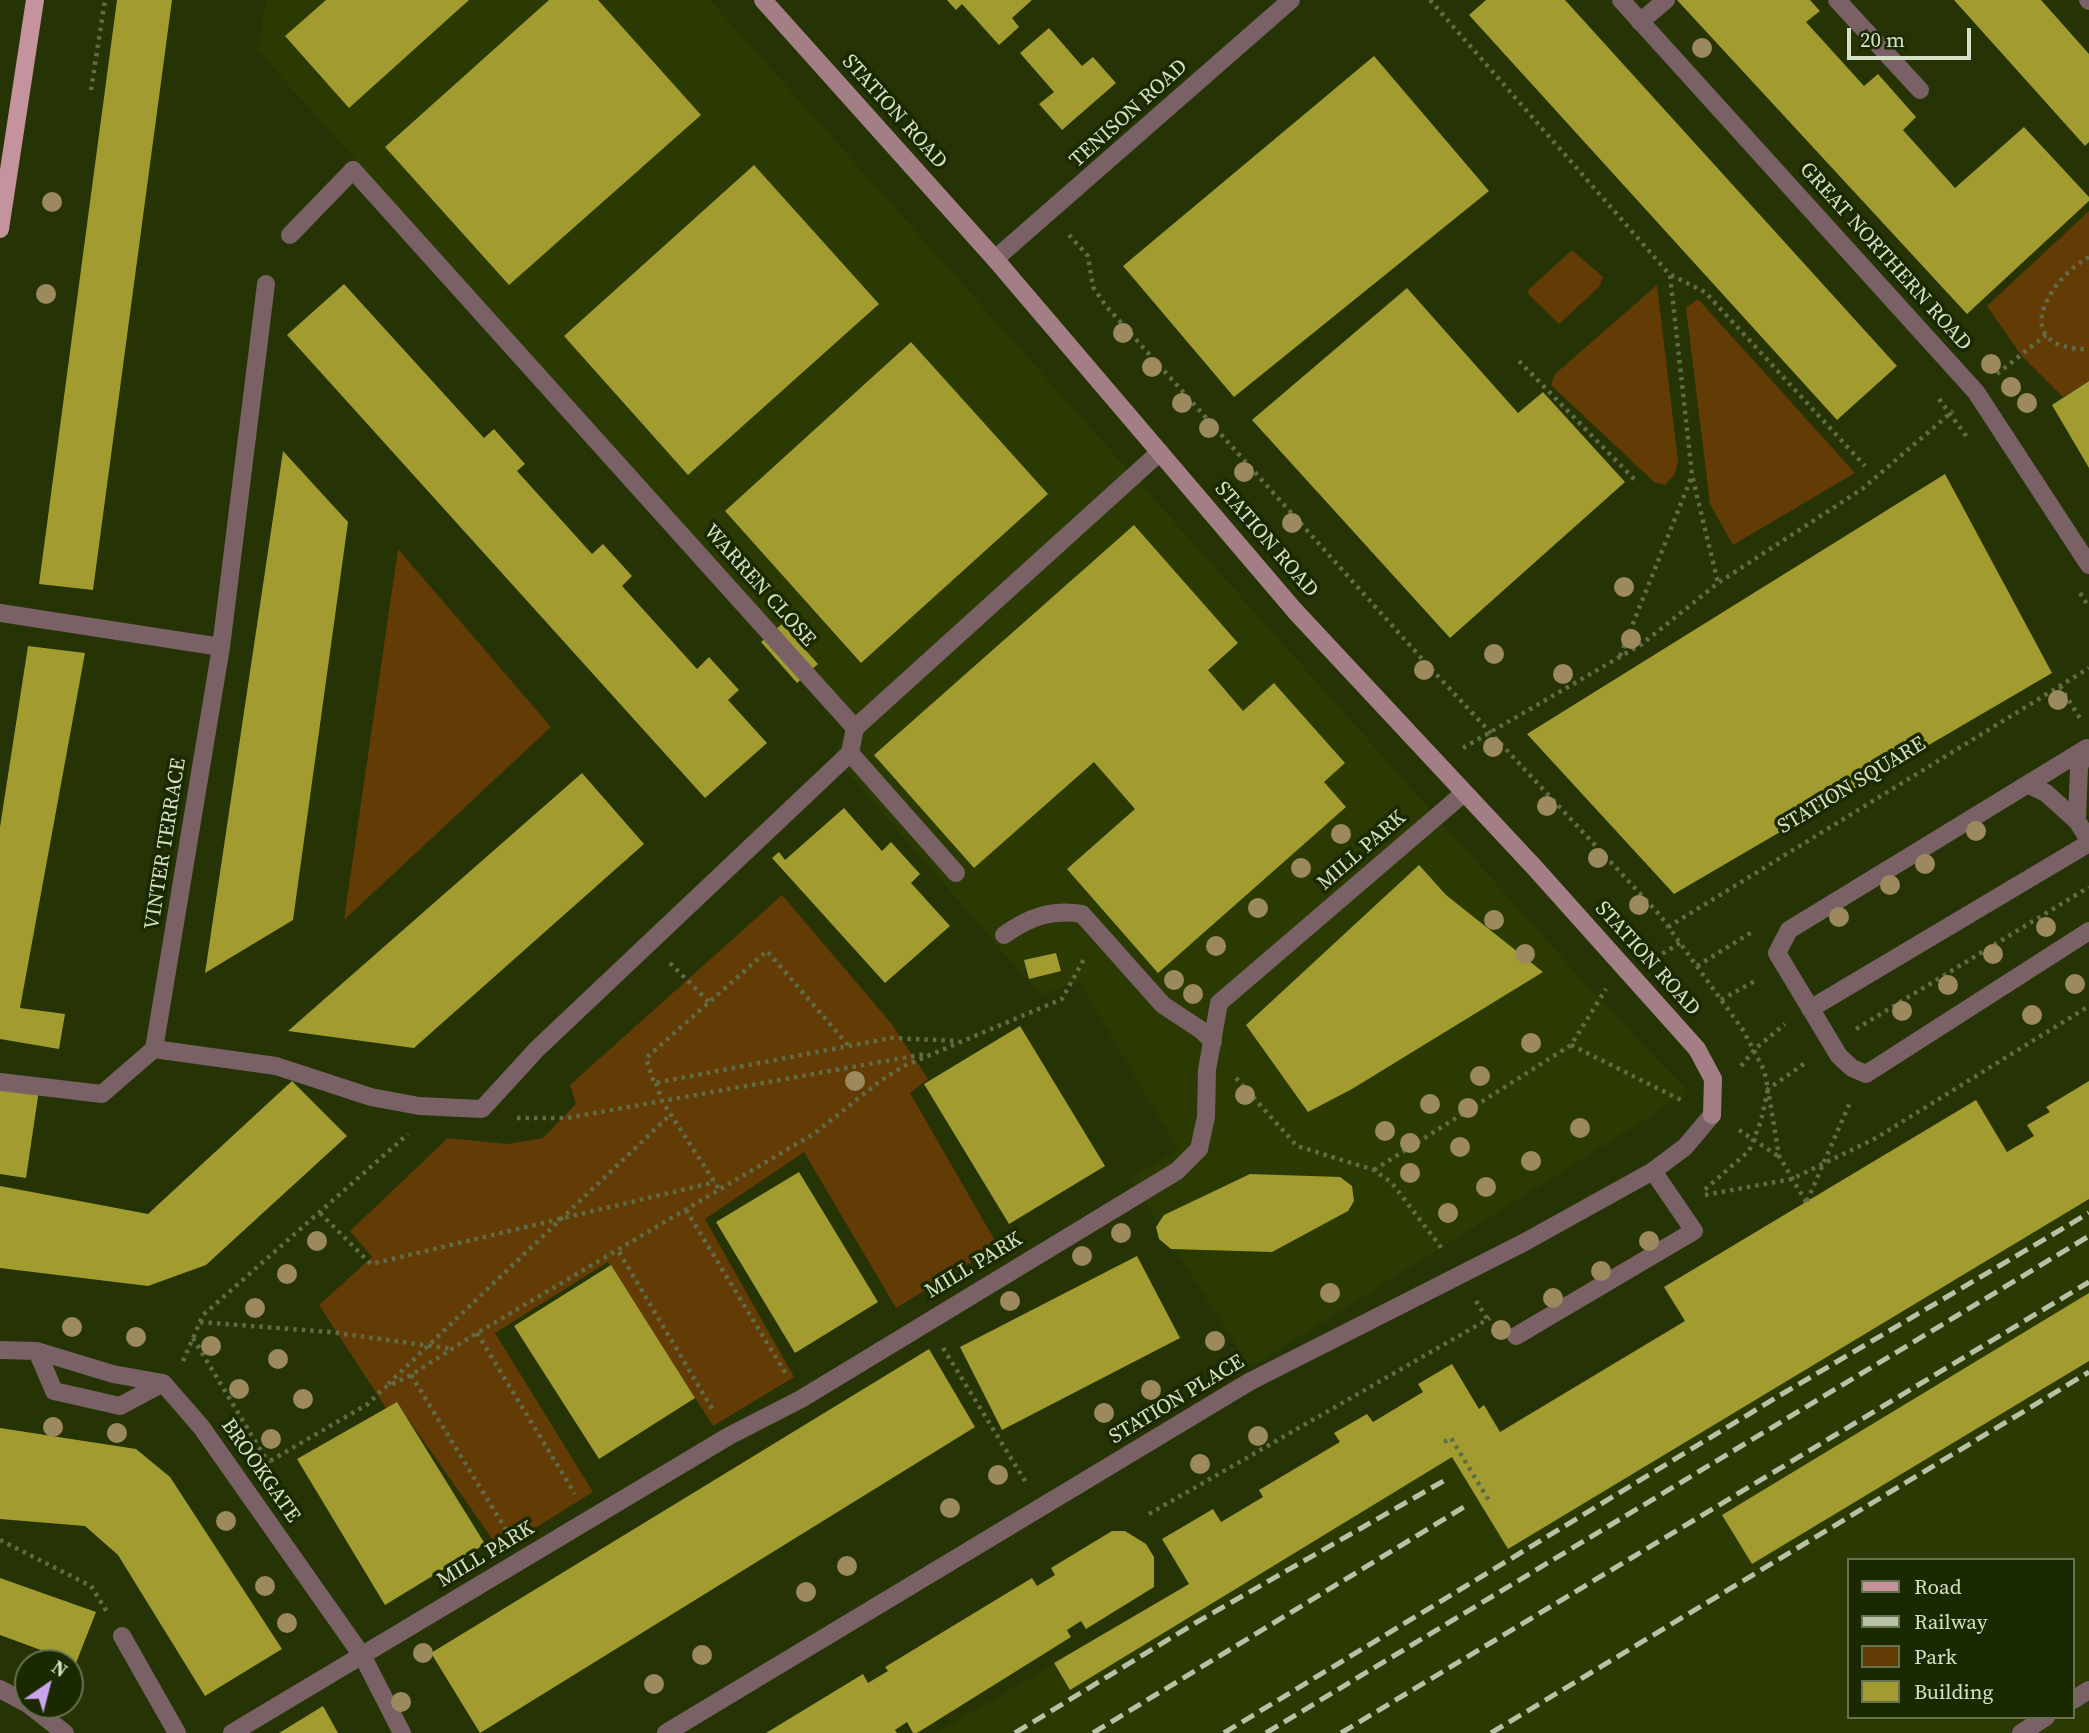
<!DOCTYPE html>
<style>
body{margin:0}
#map{position:relative;width:2089px;height:1733px;overflow:hidden;background:#253305;font-family:"Source Serif 4",serif}
canvas{display:block}
.legend{position:absolute;left:1847px;top:1558px;width:228px;height:161px;box-sizing:border-box;background:#1b2900;border:2px solid #667250;margin:0;padding:9px 12px;list-style:none;font-size:21px;color:#d6e0c8}
.legend li{display:flex;align-items:center;gap:14px;height:35px}
.legend b{width:35px;border:2px solid #667250}
.north{position:absolute;left:14px;top:1649px;width:70px;height:70px;box-sizing:border-box;background:#1b2900;border:2px solid #667250;border-radius:50%;rotate:35deg;font-size:19px;font-weight:700;line-height:28px;text-align:center;color:#d6e0c8}
.north::after{content:'';display:block;margin:auto;width:24px;height:32px;background:#c8a5ee;clip-path:polygon(50% 0,100% 100%,50% 72%,0 100%)}
.scale{position:absolute;left:1847px;top:28px;width:124px;height:32px;box-sizing:border-box;border:4px solid #d6e0c8;border-top:0;padding-left:9px;font-size:21px;line-height:24px;white-space:nowrap;color:#d6e0c8;-webkit-text-stroke:5px #1b2900;paint-order:stroke}
</style>
<div id="map">
<canvas width="2089" height="1733"></canvas>
<ul class="legend">
<li><b style="height:9px;background:#c4939d"></b>Road</li>
<li><b style="height:9px;background:#b6c1a5"></b>Railway</li>
<li><b style="height:19px;background:#633b05"></b>Park</li>
<li><b style="height:19px;background:#a29c30"></b>Building</li>
</ul>
<div class="north">N</div>
<div class="scale">20 m</div>
</div>
<script>
const g = document.querySelector('canvas').getContext('2d');
g.lineJoin = 'round';
function fillPath(path, color) {
  g.fillStyle = color;
  g.fill(path, 'evenodd');
}
function trace(path, color, width, dash) {
  g.strokeStyle = color;
  g.lineWidth = width;
  g.lineCap = dash ? 'butt' : 'round';
  g.setLineDash(dash || []);
  g.stroke(path);
}
function label(font, color, halo, rows, align = 'center') {
  g.font = font + ' "Source Serif 4",serif';
  g.lineWidth = 7;
  g.setLineDash([]);
  g.textBaseline = 'middle';
  g.strokeStyle = halo;
  g.fillStyle = color;
  for (const [text, x, y, turn = 0] of rows) {
    g.save();
    g.translate(x, y);
    g.rotate((+turn || 0) * Math.PI / 180);
    g.textAlign = isNaN(turn) ? turn : align;
    if (halo) g.strokeText(text, 0, 0);
    g.fillText(text, 0, 0);
    g.restore();
  }
}
fillPath(new Path2D(`
 M266,0h444l880,989 99,103 -439,276 -120,-190 48,-28 -99,-168 -39,13 -206,-238 17,-43 -593,-663z
 M2089,1081v652h-1153l253,-149 -27,-45 51,-30 8,13 42,-25 -4,-7 80,-48 -5,-9 33,-19 6,8 50,-30 -5,-8 34,-20 26,44 6,-3 16,27 184,-111 -20,-34 343,-135 27,-16 -7,-11 22,-13 -3,-5zM1849,1560h224v157h-224z`), '#2a3a02');
fillPath(new Path2D(`
 M2089,211v170l-26,16 -42,-42 -34,-49z
 M1572,250l31,27 -4,10 -40,37 -31,-30 1,-5z
 M1657,285l21,176 -3,13 -10,11 -11,-3 -103,-97 4,-11z
 M1698,299l157,174 -122,72 -23,-41 -24,-196z
 M398,549l153,178 -207,193z
 M782,895l109,128 37,56 -18,14 88,153 -102,62 -92,-156 -99,67 89,158 -81,49 -105,-164 -113,71 98,159 -93,58 -103,-147 -11,5 -67,-103 53,-48 -22,-26 98,-93 59,6 36,-6 33,-34 -6,-19z`), '#633b05');
fillPath(new Path2D(`
 M117,0h55l-79,590 -54,-6z
 M326,0h143l-120,108 -64,-72z
 M549,0h49l103,115 -192,170 -124,-138z
 M947,0h85l-20,18 7,9 -20,18 -37,-41 -6,6z
 M1486,0h79l332,366 -60,54 -368,-405z
 M1677,0h133l10,11 -14,11 58,64 14,-12 38,43 -13,13 52,58 69,-61 65,70v4l-122,113z
 M1954,0h87l48,54v88l-4,4z
 M1049,28l33,38 11,-9 23,26 -54,47 -23,-26 15,-12 -34,-39z
 M1374,56l115,135 -255,206 -111,-131z
 M754,165l125,139 -191,171 -124,-139z
 M344,284l140,154 10,-9 31,35 -8,7 75,83 11,-10 29,32 -10,10 75,83 12,-12 30,33 -11,10 39,43 -62,55 -418,-463z
 M1407,288l111,125 25,-21 82,90 -175,156 -198,-218z
 M911,342l137,152 -187,169 -136,-152z
 M2089,381v87l-37,-63z
 M283,451l65,71 -55,398 -88,53z
 M1945,474l107,199 -378,221 -147,-160z
 M1134,525l104,118 -30,27 35,41 31,-28 71,80 -21,19 22,25 -188,166 -91,-104 68,-60 -41,-47 -120,106 -100,-113z
 M782,624l36,40 -21,19 -36,-41z
 M28,646l57,7 -65,355 45,6 -6,35 -59,-10v-212z
 M582,773l62,71 -230,204 -126,-17z
 M844,808l38,43 9,-9 29,32 -9,9 39,43 -65,57 -113,-125 7,-6 6,8z
 M1419,865l27,30 97,77 -191,117 -44,23 -62,-87z
 M1056,953l5,18 -32,8 -5,-19z
 M1020,1026l85,140 -96,58 -85,-140z
 M292,1081l55,55 -141,129 -58,21 -148,-18v-82l148,28z
 M2089,1081v118l-581,350 -56,-92 -382,233 -16,-27 135,-79 -27,-45 51,-30 8,13 42,-25 -4,-7 81,-48 -6,-9 33,-19 6,8 50,-30 -5,-8 34,-20 27,45 5,-4 16,27 185,-111 -21,-34 312,-187 31,52 27,-16 -7,-11 23,-13 -4,-5z
 M0,1084l39,6 -13,88 -26,-4z
 M799,1172l79,130 -83,51 -79,-131z
 M1250,1174l90,3 12,9 2,15 -6,10 -76,41 -101,-3 -12,-10 -3,-12 8,-12z
 M1137,1256l43,82 -178,92 -42,-83z
 M611,1265l84,133 -96,61 -85,-133z
 M2089,1293v68l-337,203 -30,-49z
 M929,1349l46,78 -495,306 -49,-80z
 M397,1402l88,142 -100,61 -88,-146z
 M0,1428l136,21 34,28 112,172 -77,47 -87,-141 -33,-29 -85,-7z
 M1112,1531h13l21,13 8,13v30l-68,42 -5,-8 -14,9 4,7 -154,96h-4l-6,-11 -12,8 2,3h-131l97,-59 5,9 20,-12 -3,-4 147,-89 5,8 8,-5 10,-6 -4,-7z
 M0,1578l96,34 -20,51 -76,-28z
 M323,1706l15,27h-59z`), '#a29c30');
trace(new Path2D(`
 M1430,0l240,275 22,200 26,108
 M91,90l14,-90
 M1069,235l19,21 5,31 13,19 317,354 236,254 84,116 21,40 4,19 -7,32 -12,30 -47,41
 M2089,257c-44,25 -80,93 0,92
 M1671,275l34,17 160,174
 M1519,361l118,121
 M1997,374l49,-39
 M1939,399l28,38
 M2080,593l9,14
 M1620,656l72,-180
 M2060,686l21,34
 M1463,748l179,-104 76,-61 144,-94 91,-78
 M1668,927l421,-259
 M1655,958l25,-15
 M670,963l39,39
 M1697,966l55,-34
 M1721,1000l37,-21
 M1856,1029l233,-142
 M848,1045l-81,-94 -121,107 8,25 237,-45 68,3
 M1571,1045l110,55
 M1741,1066l14,-17 30,-25
 M1236,1078l61,68 77,24 18,13 51,67
 M656,1083l6,18 57,88
 M517,1118h50l358,-64
 M1739,1130l39,26
 M1374,1170l197,-125 35,-56
 M1705,1195l87,-16 84,-41 213,-132
 M1807,1201l44,-101
 M1806,1202l-27,-46 -11,-67 40,-28
 M686,1210l100,164
 M320,1213l51,51 344,-82
 M619,1252l95,160
 M1476,1301l12,19
 M200,1322l130,10 123,17
 M477,1333l98,161
 M193,1338l76,126
 M943,1348l84,136
 M183,1361l20,-46 205,-181
 M411,1375l97,158
 M388,1384l283,-270
 M1444,1442l7,-4 40,66
 M263,1465l105,-61 16,-16 27,-13 66,-42 338,-200 65,-52 24,-15 158,-67 22,-40
 M1149,1514l341,-196
 M0,1540l91,46 16,26`), '#5f6c45', 4.5, [3.5, 5]);
trace(new Path2D(`
 M1837,0l83,90
 M1640,22l26,-22
 M290,235l63,-65
 M850,753l106,120
 M2029,785l17,8 31,28
 M2089,840l-12,-19 2,-54 8,-19 -298,182 -12,23 62,103 13,12 14,6 223,-143
 M1004,935c25,-18 48,-26 78,-21l81,91 38,25 12,12
 M1810,1009l279,-166
 M0,1082l102,12 52,-45 122,17 95,31 48,9 63,3 55,-60 313,-296 5,-25
 M1516,1336l178,-105 -41,-60
 M122,1636l55,97
 M0,1689l28,15
 M2073,1700l16,-10
 M29,1705l36,28
 M2021,1733l25,-16`), '#796165', 18);
trace(new Path2D(`
 M1621,0l355,392 113,173
 M2088,0l1,1
 M353,170l502,558 305,-276
 M995,259l296,-259
 M0,613l221,34
 M154,1049l67,-402 45,-363
 M0,1350l37,1 76,23 50,9 39,45 161,229 39,76
 M37,1351l17,40 66,15 43,-23
 M232,1733l497,-297 72,-37 376,-228 22,-22 7,-32 1,-47 12,-67 245,-210
 M666,1733l583,-351 274,-139 130,-72 32,-24 27,-32`), '#796165', 18);
trace(new Path2D(`
 M763,0l232,259 300,352 240,257 162,181 16,30 -1,36`), '#a37e85', 18);
trace(new Path2D(`
 M0,229l35,-229`), '#c4939d', 18);
trace(new Path2D(`
 M1015,1733l182,-111 250,-143
 M1093,1733l371,-226
 M1224,1733l553,-336 312,-184
 M1266,1733l823,-497
 M1341,1733l748,-451
 M1491,1733l598,-361`), '#b6c1a5', 5, [14, 7]);
g.fillStyle = '#9c8a5e';
for (const [x, y] of [
 [1702,48],
 [52,202],
 [46,294],
 [1123,333],
 [1991,364],
 [1152,367],
 [2011,387],
 [1182,403],
 [2027,403],
 [1209,428],
 [1244,472],
 [1292,523],
 [1624,587],
 [1631,639],
 [1494,654],
 [1424,670],
 [1563,674],
 [2058,700],
 [1493,747],
 [1547,806],
 [1976,831],
 [1341,834],
 [1598,858],
 [1925,864],
 [1301,868],
 [1890,885],
 [1639,905],
 [1258,908],
 [1839,917],
 [1494,920],
 [2046,927],
 [1216,946],
 [1525,954],
 [1993,954],
 [1174,980],
 [2075,984],
 [1948,985],
 [1193,994],
 [1902,1011],
 [2032,1015],
 [1531,1043],
 [1480,1076],
 [855,1081],
 [1245,1095],
 [1430,1104],
 [1468,1108],
 [1580,1128],
 [1385,1131],
 [1410,1143],
 [1460,1147],
 [1531,1161],
 [1410,1173],
 [1486,1187],
 [1448,1213],
 [1121,1233],
 [317,1241],
 [1649,1241],
 [1082,1256],
 [1601,1271],
 [287,1274],
 [1330,1293],
 [1553,1298],
 [1010,1301],
 [255,1308],
 [72,1327],
 [1501,1330],
 [136,1337],
 [1215,1341],
 [211,1346],
 [278,1359],
 [239,1389],
 [1151,1390],
 [303,1399],
 [1104,1413],
 [53,1427],
 [117,1433],
 [1258,1436],
 [271,1439],
 [1200,1464],
 [998,1475],
 [950,1508],
 [226,1521],
 [847,1566],
 [265,1586],
 [806,1592],
 [287,1623],
 [423,1653],
 [702,1655],
 [654,1684],
 [401,1702]
]) {
  g.beginPath();
  g.arc(x, y, 10, 0, 2 * Math.PI);
  g.fill();
}
label('21px', '#d6e0c8', '#1b2900', [
 ["STATION ROAD",894,112,48],
 ["TENISON ROAD",1129,114,-42],
 ["GREAT NORTHERN ROAD",1885,257,48],
 ["STATION ROAD",1266,540,49],
 ["WARREN CLOSE",759,586,48],
 ["STATION SQUARE",1852,786,-31],
 ["VINTER TERRACE",166,844,-81],
 ["MILL PARK",1362,851,-41],
 ["STATION ROAD",1647,959,48],
 ["MILL PARK",974,1266,-31],
 ["STATION PLACE",1177,1400,-31],
 ["BROOKGATE",260,1471,55],
 ["MILL PARK",486,1555,-31]
]);
</script>
